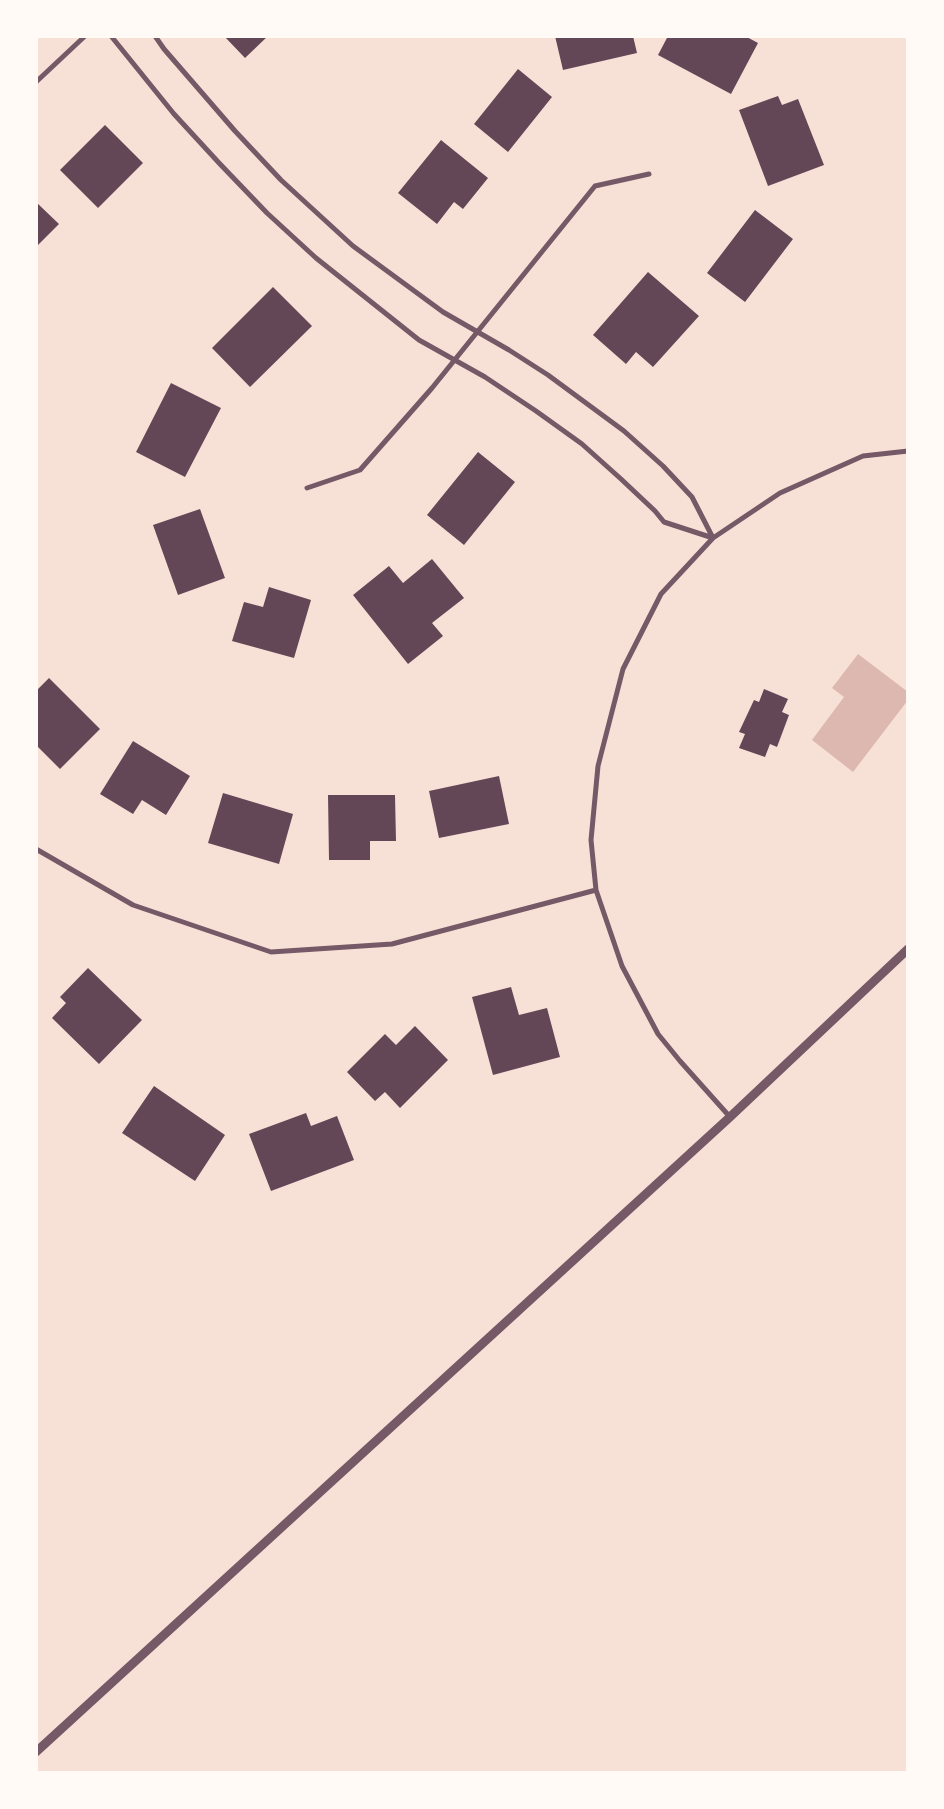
<!DOCTYPE html>
<style>
body{margin:0}
#map{position:relative;width:944px;height:1809px;overflow:hidden;background:#f7e1d7;font-family:"Crimson Pro",serif}
canvas{display:block}
.frame{position:absolute;inset:0;border:38px solid #fffaf5;pointer-events:none}
</style>
<div id="map">
<canvas width="944" height="1809"></canvas>
<div class="frame"></div>
</div>
<script>
const g = document.querySelector('canvas').getContext('2d');
g.lineJoin = 'round';
function fillPath(path, color) {
  g.fillStyle = color;
  g.fill(path, 'evenodd');
}
function trace(path, color, width, dash) {
  g.strokeStyle = color;
  g.lineWidth = width;
  g.lineCap = dash ? 'butt' : 'round';
  g.setLineDash(dash || []);
  g.stroke(path);
}
fillPath(new Path2D(`
 M858,654l50,38v8l-55,72 -41,-32 32,-43 -12,-9z`), '#dcb8b0');
fillPath(new Path2D(`
 M224,36h44l-23,22z
 M555,36h78l4,17 -74,17z
 M668,36h77l13,7 -27,51 -73,-39z
 M518,69l34,28 -44,55 -34,-28z
 M778,96l4,9 16,-6 26,66 -56,21 -29,-76z
 M105,125l38,38 -45,45 -38,-38z
 M441,140l47,38 -25,31 -9,-7 -17,22 -39,-31z
 M36,202l23,22 -23,23z
 M755,210l38,29 -48,63 -38,-29z
 M648,272l51,44 -46,51 -17,-15 -10,12 -33,-29z
 M273,287l39,39 -62,61 -38,-39z
 M171,383l50,25 -36,69 -49,-25z
 M478,452l37,30 -51,63 -37,-30z
 M200,509l25,69 -47,17 -25,-70z
 M432,559l32,39 -32,25 11,13 -35,28 -55,-69 36,-29 14,17z
 M269,587l42,13 -17,58 -62,-17 12,-39 19,5z
 M49,678l51,51 -40,40 -24,-24v-54z
 M764,689l24,10 -6,13 7,3 -12,32 -7,-3 -5,13 -26,-9 6,-14 -6,-2 15,-32 5,2z
 M133,741l57,35 -24,39 -24,-15 -9,14 -33,-20z
 M499,776l10,48 -70,14 -10,-47z
 M223,793l70,21 -14,50 -71,-21z
 M328,795h67l1,46h-26v19h-41z
 M88,968l54,52 -43,44 -47,-46 14,-15 -6,-6z
 M511,987l8,28 28,-7 13,49 -67,18 -21,-78z
 M415,1026l33,34 -48,48 -15,-16 -10,9 -28,-29 38,-38 11,11z
 M154,1086l71,49 -30,46 -73,-48z
 M306,1113l5,13 26,-10 17,44 -83,31 -22,-57z`), '#644757');
trace(new Path2D(`
 M111,36l63,78 46,50 47,49 49,45 103,82 66,37 51,34 46,33 39,35 34,32 9,11 49,16
 M155,36l9,13 71,82 46,49 72,66 90,66 66,38 39,25 76,56 39,35 29,31 21,41
 M36,82l49,-46
 M307,488l53,-18 72,-82 163,-202 54,-12
 M36,849l97,56 138,47 121,-8 204,-54
 M730,1117l-50,-56 -22,-27 -36,-68 -26,-76 -5,-50 7,-74 25,-97 38,-75 52,-56 67,-45 83,-37 45,-5`), '#755966', 5);
trace(new Path2D(`
 M36,1752l694,-635 178,-168`), '#755966', 9);
</script>
